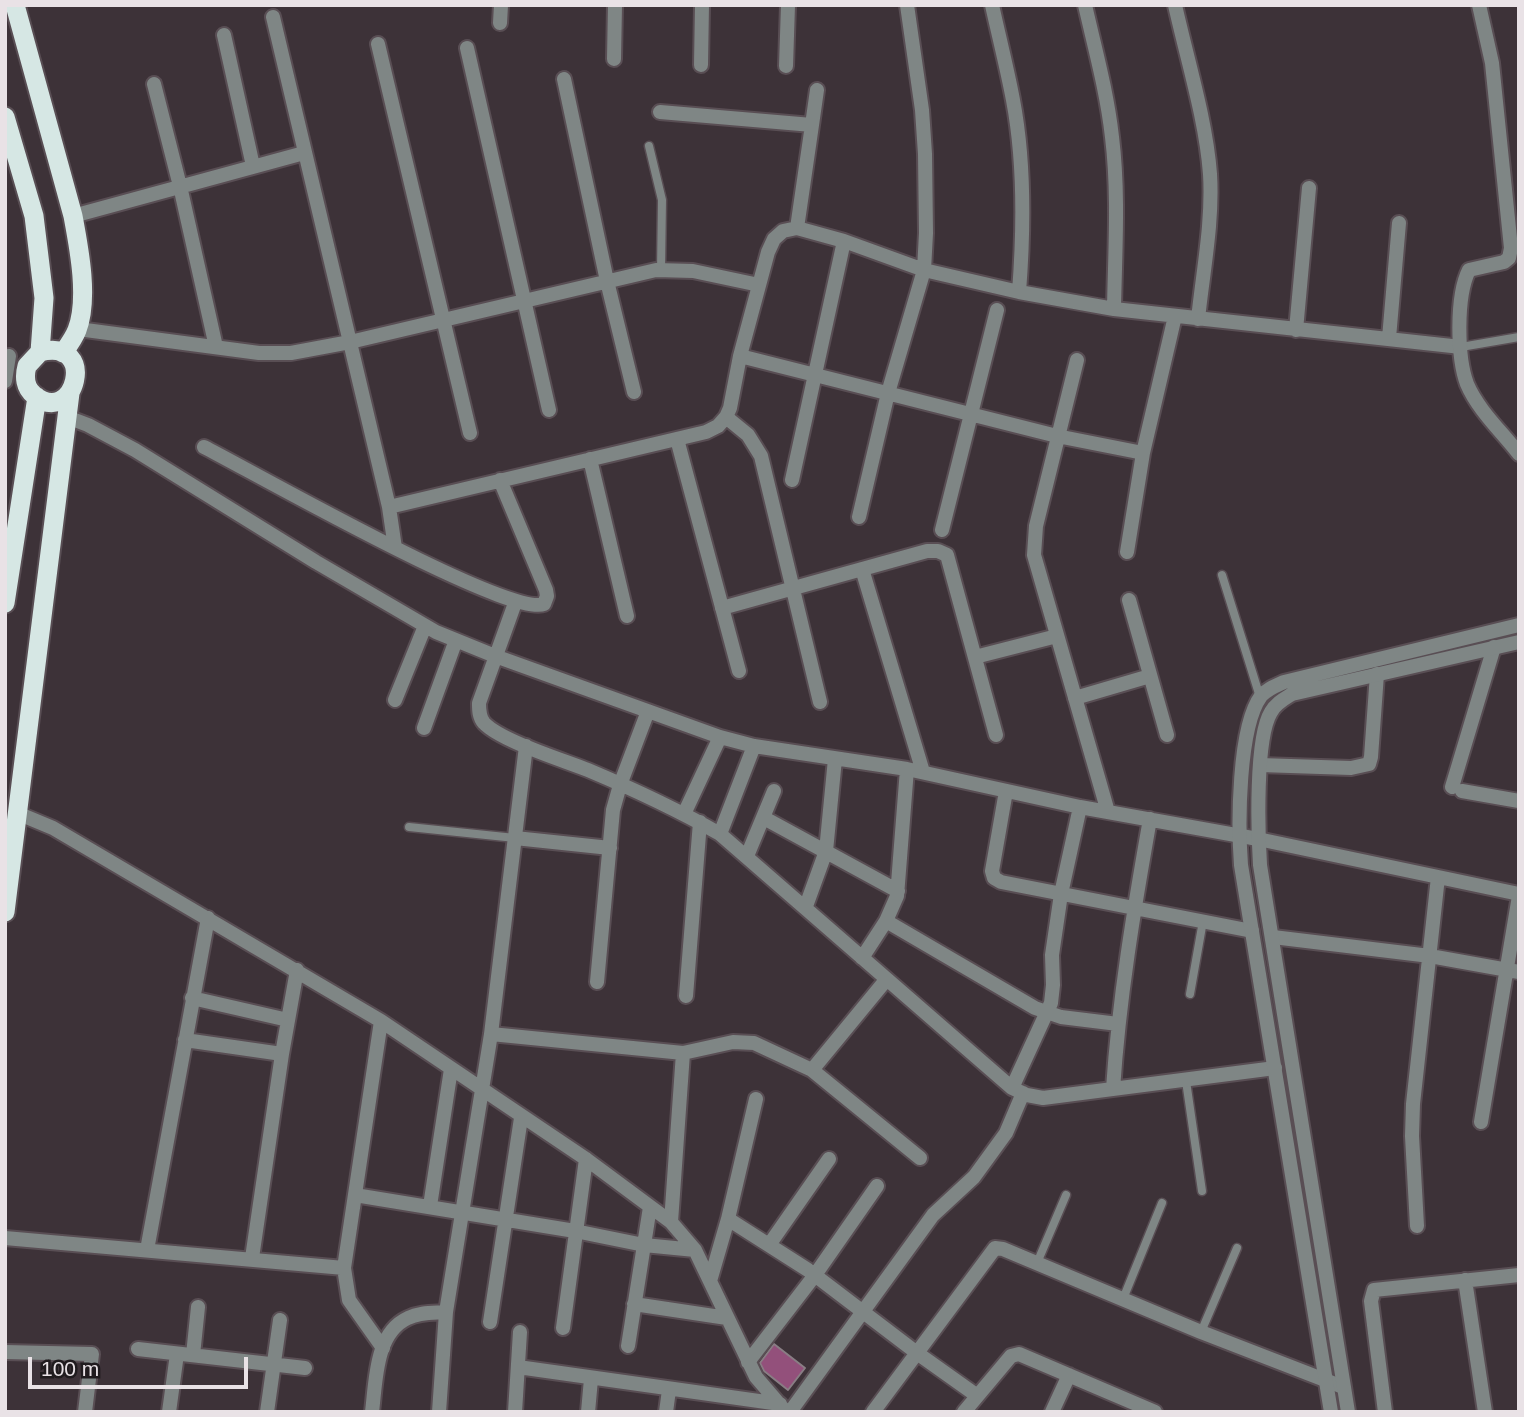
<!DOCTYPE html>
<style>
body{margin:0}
#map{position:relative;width:1524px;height:1417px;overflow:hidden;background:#3d3238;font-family:Arial,sans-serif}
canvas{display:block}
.frame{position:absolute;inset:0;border:7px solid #e9e2e6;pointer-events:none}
.scale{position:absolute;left:28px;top:1357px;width:220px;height:32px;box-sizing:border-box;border:4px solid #e9e2e6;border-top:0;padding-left:9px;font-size:21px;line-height:24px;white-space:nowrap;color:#e9e2e6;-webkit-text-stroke:5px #201b1e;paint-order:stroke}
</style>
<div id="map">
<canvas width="1524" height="1417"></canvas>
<div class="frame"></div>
<div class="scale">100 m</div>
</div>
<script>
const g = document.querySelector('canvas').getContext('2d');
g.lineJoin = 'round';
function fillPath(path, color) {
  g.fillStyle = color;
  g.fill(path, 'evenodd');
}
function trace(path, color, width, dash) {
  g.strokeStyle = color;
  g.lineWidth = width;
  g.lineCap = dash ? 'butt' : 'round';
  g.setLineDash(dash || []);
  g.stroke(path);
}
const building = new Path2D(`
 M774,1344l31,24 -17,22 -24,-19 -4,-8z`);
fillPath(building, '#93507b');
trace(building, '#897d84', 2);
const service = new Path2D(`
 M649,146l13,54 -1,70
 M1461,347l58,-10
 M1222,575l38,122
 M409,827l106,11
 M1190,994l13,-73
 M1186,1081l16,110
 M1037,1263l29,-68
 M1123,1299l39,-96
 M1201,1332l36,-84`);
const minor = new Path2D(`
 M992,5c7,32 15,63 21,95 12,63 11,128 6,192
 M1085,5c10,44 22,87 27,132 7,57 3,114 2,172
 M1175,5c12,54 31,115 35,169 3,48 -7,97 -12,145
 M273,17l116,490 6,41
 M500,23l1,-18
 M224,35l29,131
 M378,44l92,389
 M467,48l82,362
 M614,59l1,-54
 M701,65l1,-60
 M786,66l2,-61
 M564,79l43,202 27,111
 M154,84l26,102 36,161
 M660,112l152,13 -15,103
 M812,125l5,-35
 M73,216l231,-63
 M78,329l181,24h32l59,-11 306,-72 37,1 66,14
 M1296,330l13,-142
 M1389,338l10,-115
 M740,356l317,80 86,17
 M1077,360l-41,166 -2,29 74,257
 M5,381l4,-25
 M67,417l21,8 47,25 181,112 120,70 59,24 225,81 34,9 153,23 173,38 178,32 261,55
 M726,417l22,18 13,21 59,246
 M677,439l62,232
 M204,447c49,25 305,171 340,157l3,-8 -1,-6 -46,-110
 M590,459l37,157
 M792,480l52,-239
 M389,507l317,-75 12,-6 8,-9 4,-9 10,-52 28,-104 6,-13 9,-8 14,-3 47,13 80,29 95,22 95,17 347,38
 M859,517l29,-124 36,-123 2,-37 -1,-79 -3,-44 -15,-105
 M942,530l55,-220
 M1127,552l16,-99 32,-137
 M862,569l61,203
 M1129,600l38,135
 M515,603l-36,100c0,7 0,14 5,20 17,18 79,37 104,47 45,19 90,40 132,64l292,254 15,7 16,3 232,-30
 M722,608l205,-57h11l9,4 49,180
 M975,657l82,-21
 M1075,698l75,-22
 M395,700l30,-74
 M424,728l32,-88
 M1260,765l91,3 18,-4 2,-7 6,-83
 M1452,787l42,-140
 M1006,791l-14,80 2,7 7,4 251,49
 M1462,791l57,10
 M17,813l36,15 328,193 205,138 85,63 24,28 61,127 30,35
 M684,814l36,-77
 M764,818l134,73
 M720,834l34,-88
 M515,838l95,10
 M747,856l27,-65
 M806,906l20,-55 9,-92
 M886,921l149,87 26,9 57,7
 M1273,937l157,19 89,16
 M862,958l24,-37 11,-25 10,-127
 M597,982l16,-172 7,-25 28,-74
 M686,996l14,-174
 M192,998l96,22
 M381,1021l-37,247 5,32 34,48
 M491,1034l192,19 50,-11 21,1 58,27 108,88
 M185,1040l97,14
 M812,1070l74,-90
 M1012,1088l39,-85 2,-18 -1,-30 9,-61 19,-87
 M1113,1089c6,-91 21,-180 37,-270
 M1481,1122l38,-226
 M355,1195l220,36 69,14 51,5
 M430,1206l21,-137
 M728,1219l80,51 109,83 59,42
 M671,1222l12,-169
 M1417,1226l-5,-90 1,-32 25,-227
 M5,1238l339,30
 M769,1245l60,-86
 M147,1250l61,-332
 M252,1258l30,-204 15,-84
 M1465,1280l20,132
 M710,1281l18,-62 28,-120
 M634,1304l93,14
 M490,1322l31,-204
 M563,1328l23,-169
 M628,1346l22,-139
 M138,1349l167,19
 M5,1352l87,2 -7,58
 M193,1355l5,-48
 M748,1362l67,-87 62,-89
 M518,1367l262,37
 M169,1412l8,-58
 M267,1412l13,-92
 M372,1412c4,-31 3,-79 36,-94 12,-6 25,-5 38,-6
 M439,1412l7,-100 45,-278 35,-288
 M515,1412l5,-80
 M588,1412l3,-33
 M666,1412l3,-22
 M790,1412l143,-197 41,-38 32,-44 17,-40
 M873,1412l122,-164 8,1 198,83 142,55
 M964,1412l47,-56 8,-2 136,58
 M1052,1412l17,-37
 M1385,1412l-14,-111 3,-11 145,-15`);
const tertiary = new Path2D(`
 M1479,5l13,58 19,185 -2,10 -5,4 -35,8c-13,26 -12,87 -2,114 11,26 35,48 52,70
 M1331,1412l-90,-547c-3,-39 -3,-138 20,-169 6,-7 14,-10 23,-14l235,-57
 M1348,1412l-88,-547c-2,-32 -5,-127 11,-153 5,-9 13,-13 21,-18l227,-52`);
const trunk = new Path2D(`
 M15,5l58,211c6,32 16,83 4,114 -3,8 -9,16 -14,23
 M5,117l29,99 10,82 -4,54 -13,14c-3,11 -2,22 7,29 41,34 65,-58 6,-43
 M5,603l32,-206
 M5,912l65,-519`);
trace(service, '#594e54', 11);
trace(minor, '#594e54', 18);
trace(tertiary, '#594e54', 18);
trace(trunk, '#594e54', 23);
trace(service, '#7f8685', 8);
trace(minor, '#7f8685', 14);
trace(tertiary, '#7f8685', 14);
trace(trunk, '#d6e7e4', 19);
</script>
